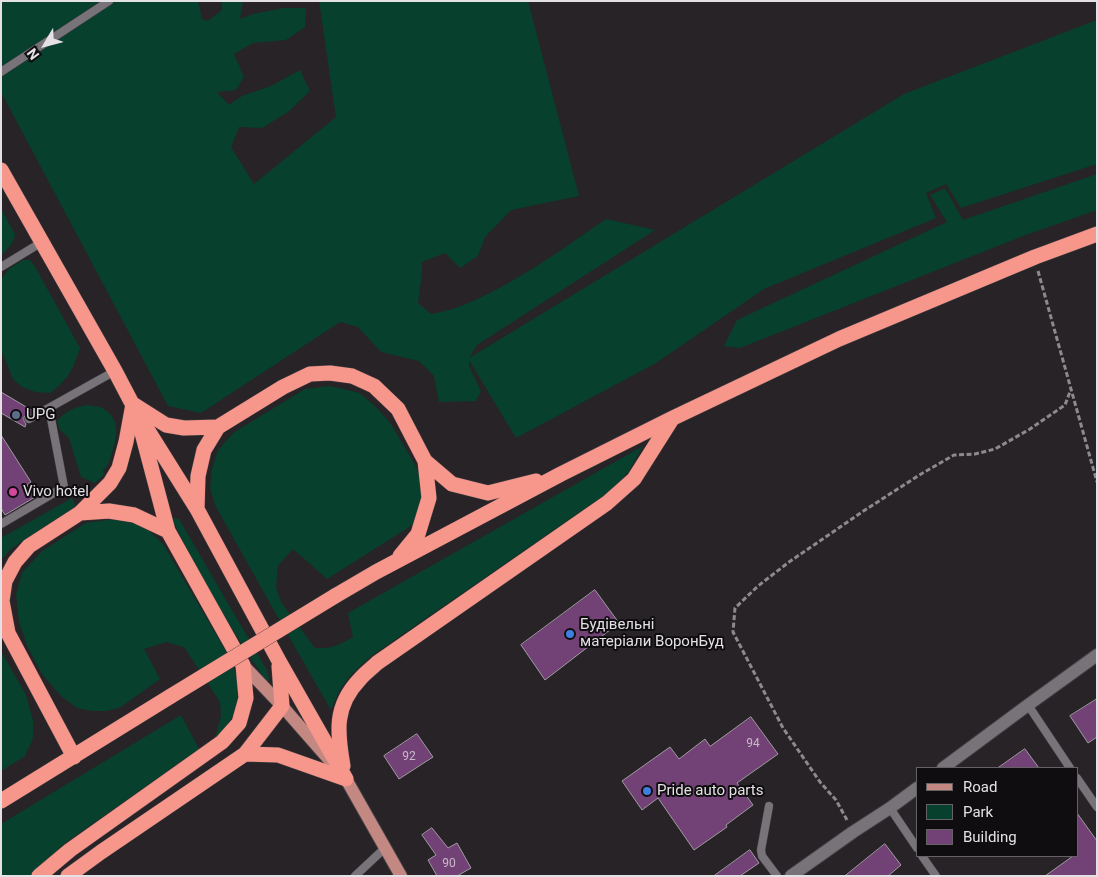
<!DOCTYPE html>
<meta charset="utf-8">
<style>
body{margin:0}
#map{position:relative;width:1098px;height:877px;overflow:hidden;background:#272327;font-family:Roboto,sans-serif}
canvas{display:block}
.frame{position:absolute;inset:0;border:2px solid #e4e1e4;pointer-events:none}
.legend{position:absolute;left:916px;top:767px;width:162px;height:90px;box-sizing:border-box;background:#0f0d0f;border:1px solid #646264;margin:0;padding:6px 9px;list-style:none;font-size:15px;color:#e4e1e4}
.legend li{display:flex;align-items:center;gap:10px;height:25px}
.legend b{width:25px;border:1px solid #646264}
.north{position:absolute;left:20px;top:20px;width:50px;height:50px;-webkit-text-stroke:4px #0f0d0f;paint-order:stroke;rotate:233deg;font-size:14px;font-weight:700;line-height:20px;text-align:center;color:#e4e1e4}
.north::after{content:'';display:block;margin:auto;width:18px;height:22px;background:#e4e1e4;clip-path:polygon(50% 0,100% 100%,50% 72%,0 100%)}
</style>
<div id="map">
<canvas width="1098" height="877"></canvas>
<div class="frame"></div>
<ul class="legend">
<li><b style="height:6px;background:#c48883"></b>Road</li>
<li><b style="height:14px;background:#07402d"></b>Park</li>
<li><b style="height:14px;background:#724176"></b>Building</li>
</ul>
<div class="north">N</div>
</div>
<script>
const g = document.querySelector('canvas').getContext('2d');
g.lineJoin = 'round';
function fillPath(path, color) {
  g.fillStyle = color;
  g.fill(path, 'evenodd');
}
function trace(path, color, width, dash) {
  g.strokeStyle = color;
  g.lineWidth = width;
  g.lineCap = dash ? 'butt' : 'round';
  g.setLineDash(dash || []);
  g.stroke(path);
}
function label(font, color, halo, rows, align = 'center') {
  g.font = font + ' Roboto,sans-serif';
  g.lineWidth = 4;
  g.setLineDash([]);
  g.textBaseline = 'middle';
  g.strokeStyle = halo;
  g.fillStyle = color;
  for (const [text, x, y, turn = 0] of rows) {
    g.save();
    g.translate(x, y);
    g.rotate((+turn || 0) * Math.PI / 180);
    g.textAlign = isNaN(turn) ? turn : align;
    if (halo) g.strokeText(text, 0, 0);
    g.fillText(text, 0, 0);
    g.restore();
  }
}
fillPath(new Path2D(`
 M1,1h197l4,18 6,2 14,-11v-9h21l-3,18 13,-5 30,-6h23l-1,19 -19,13 -33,3 -19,11 10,23 -8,13 -19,2 12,13 13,-9 29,-10 29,-16 10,21 -22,21 -26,16 -23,-1 -8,20 23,37 82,-67 -17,-116h209l51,195 -68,14 -26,27 -7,19 -18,12 -15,-15 -23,9v10l-4,31 13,11c10,-2 20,-4 30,-8 51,-20 100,-56 145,-87l49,11 -178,115 -8,13 435,-264 193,-74v144l-136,44 -15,-24 -20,9 10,25 -172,71 -108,74 -140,75 -47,-78v6l12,25 -5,10 -37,1 -5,-26 -15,-15 -38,-9 -23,-25 -18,-5 -139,91 -33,-7 -167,-314z
 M1097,174v36l-74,26 -283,112 -16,-2 13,-26 210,-98 -17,-27 15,-7 18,32z
 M1,209l14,25c-1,9 -7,15 -14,21z
 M23,260h7l4,5 46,83 -7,19 -6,10 -9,10 -8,6 -15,-1 -13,-5 -9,-8 -12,-29v-71l9,-11z
 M330,386l30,7 17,15 14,16 26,44 6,20 -2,23 -7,13 -87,55 -34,-30 -15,17 -2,22 5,14 34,46c17,1 24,-3 38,-11l-5,-24 295,-167 -14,25 -19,20 -240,166c-21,19 -28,25 -39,53l-59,-103 -57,-102 -5,-17 2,-19 6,-19 15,-17 72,-44z
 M88,405c5,1 12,1 16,4 17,11 13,27 8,44 -2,6 -3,13 -9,17l1,5 -9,8 -14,-6 -12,-39 -9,-8 -3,-9c8,-10 18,-14 31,-16z
 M72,498l4,8 -64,42 -11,12v-22z
 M174,518l5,1 89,153 1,9h-3c-34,-51 -66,-103 -92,-158z
 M115,519l20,5 13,6 15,14 69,118 6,20 -1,18 -4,15 -6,11 -12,12 6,-22 -1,-14 -36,-55 -18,-5 -22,7 16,30 -39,28 -14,4h-15l-15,-3 -16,-12 -19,-22 -15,-28 -8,-24 -3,-28 6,-21 20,-22 44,-28z
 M1,651l25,44 7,25v18l-8,18 -24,15z
 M181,715l18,34 -134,94 -36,33h-28v-52z`), '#07402d');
const building = new Path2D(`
 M1,392l32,19 -9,6v4l2,3 -1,3 -24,-14z
 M1,435l30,47 -4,3 8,12 -30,18 -4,-7z
 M595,590l24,33 -74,57 -24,-35z
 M1097,699v38l-9,6 -18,-27z
 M751,717l27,37 -41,29 16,22 -27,20 1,2 -33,23 -36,-52 -16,12 -20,-29 48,-34 9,12 26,-20 5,7z
 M417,734l16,23 -34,22 -15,-23z
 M1025,749l14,19h-41z
 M1077,813l20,28v35h-52l28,-20h4z
 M432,828l16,20 9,-5 14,25 -14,8h-20l-9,-16 8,-5 -14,-20z
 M885,844l16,21 -13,11h-43z
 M750,850l9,13 -19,13h-26z`);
fillPath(building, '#724176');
trace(building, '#a09ba1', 1);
const lane = new Path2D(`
 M1,72l108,-71
 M1,267l41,-25
 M29,419l86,-48
 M1,524l63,-37 -15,-79
 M1028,705l42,63
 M1077,778l20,29
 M769,806l-8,44 1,6 15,20
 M890,808l27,40
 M922,856l14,20
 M355,876l31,-29`);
const street = new Path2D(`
 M943,768l85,-63 69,-50
 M791,876l62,-44 37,-24 27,-20`);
const primary = new Path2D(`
 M243,665l39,41 64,73 55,97`);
const highway = new Path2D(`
 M1,170l114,201 22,42 60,96 82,152 67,118
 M133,404l33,21 18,3 34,-1
 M197,509l1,-33 6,-26 14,-23 65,-40 27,-13 20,-1 22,3 22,10 24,23 27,52 27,23 36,9 48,-12
 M80,513l29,-2 25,4 34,16
 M400,556l18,-22 11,-36 -4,-37
 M335,596l41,-24 185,-98 112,-56 166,-79 196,-82 62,-23
 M245,754l33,1 68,24
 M74,757l-66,-124 -6,-32 3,-20 10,-19 14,-16 51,-33 30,-30 9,-15 7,-26 7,-38
 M343,766c-6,-34 -9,-60 17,-87 5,-6 12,-11 17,-16l230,-160 27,-24 38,-60
 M1,801l170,-105
 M39,876l31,-26 152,-108 17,-19 7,-25 -3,-33 -75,-134 -27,-102
 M68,876l33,-24 144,-98 37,-48 -3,-40`);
trace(lane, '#433f43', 9);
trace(street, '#433f43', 14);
trace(primary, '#433f43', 14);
trace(highway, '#433f43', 16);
trace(new Path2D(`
 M1038,271l59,211
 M847,820l-11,-20 -16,-18 -37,-54 -50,-96 2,-24 23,-22 31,-24 76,-52 56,-36 33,-19 21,-1 20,-5 35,-20 35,-24 6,-16`), '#8d8a8d', 3, [5, 2.5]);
trace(lane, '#787378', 8);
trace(street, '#787378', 12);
trace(primary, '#c48883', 12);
trace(highway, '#f7968a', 15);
const highwayBridge = new Path2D(`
 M171,696l164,-100`);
trace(highwayBridge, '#433f43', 16, []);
trace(highwayBridge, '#f7968a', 15);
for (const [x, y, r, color] of [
 [16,415,5,"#5c6f8a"],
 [13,492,5,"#d1479c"],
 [570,634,5,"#3f7fe0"],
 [647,791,5,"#3f7fe0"]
]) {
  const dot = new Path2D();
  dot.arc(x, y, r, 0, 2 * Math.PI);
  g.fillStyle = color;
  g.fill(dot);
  trace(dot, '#0f0d0f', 2);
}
label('12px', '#c8b9c8', null, [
 ["94",753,744],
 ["92",409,757],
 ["90",449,864]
]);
label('15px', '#e4e1e4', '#0f0d0f', [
 ["UPG",26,415],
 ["Vivo hotel",23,492],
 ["Будівельні",580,625],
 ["матеріали ВоронБуд",580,642],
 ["Pride auto parts",657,791]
], 'left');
</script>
